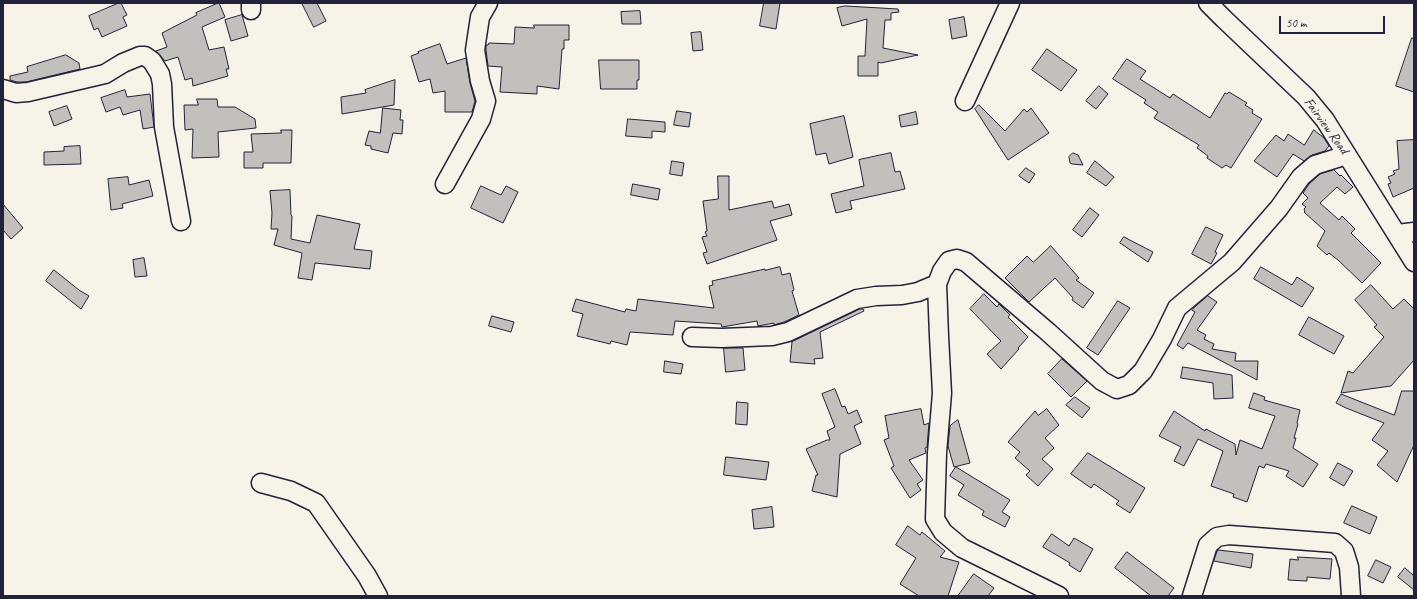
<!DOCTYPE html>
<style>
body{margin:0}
#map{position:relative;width:1417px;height:599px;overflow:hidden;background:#f7f3e8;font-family:Caveat,sans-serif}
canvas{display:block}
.frame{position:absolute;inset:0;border:4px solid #22223b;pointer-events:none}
.scale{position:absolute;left:1279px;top:16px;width:106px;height:18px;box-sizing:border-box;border:2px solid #22223b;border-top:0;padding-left:5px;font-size:12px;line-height:14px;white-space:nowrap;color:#22223b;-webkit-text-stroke:3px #f7f3e8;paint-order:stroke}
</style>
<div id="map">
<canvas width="1417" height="599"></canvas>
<div class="frame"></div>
<div class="scale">50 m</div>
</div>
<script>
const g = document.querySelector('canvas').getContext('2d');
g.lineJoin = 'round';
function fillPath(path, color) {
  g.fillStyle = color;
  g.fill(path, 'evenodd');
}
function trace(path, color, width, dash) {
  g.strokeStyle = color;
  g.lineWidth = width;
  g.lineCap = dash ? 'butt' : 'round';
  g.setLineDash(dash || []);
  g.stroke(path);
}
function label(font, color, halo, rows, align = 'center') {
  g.font = font + ' Caveat,sans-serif';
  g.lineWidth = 4;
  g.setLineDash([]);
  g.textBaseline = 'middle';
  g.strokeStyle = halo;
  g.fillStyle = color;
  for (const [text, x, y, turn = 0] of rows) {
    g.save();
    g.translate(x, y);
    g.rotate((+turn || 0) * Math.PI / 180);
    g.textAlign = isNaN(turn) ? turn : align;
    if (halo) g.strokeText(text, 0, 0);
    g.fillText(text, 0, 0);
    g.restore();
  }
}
const building = new Path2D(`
 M119,3h2l6,12 -4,2 4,9 -25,11 -4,-9 -4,2 -5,-14z
 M219,3l6,14 -23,10 7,23 15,-3 5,22h-3l2,7 -35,10 -1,-8 -7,2 -7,-23 -13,4 -9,-10 11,-4 -5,-14 35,-18 -1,-2z
 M302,3h15l9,18 -12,6z
 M764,3h16l-4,26 -16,-3z
 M845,6l53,3 1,3 -8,1v7h-6l-2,28 35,7 -37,8 -3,-1v14h-20v-20h7l2,-37 -25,7 -5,-18z
 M640,11l1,13h-19l-1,-12z
 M242,15l6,21 -17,5 -6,-21z
 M964,17l3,19 -15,3 -3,-19z
 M534,25h35v15h-5v9h-2l-3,40 -22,-3v8l-37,-2 2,-25 -14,-1 -2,-16v-5h2l1,-2 25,1 1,-17 19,1z
 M701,32l2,18 -10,1 -2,-18z
 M1412,38l2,1v53l-18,-6z
 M440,44l7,20 19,-6 4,25 5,18 -3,11h-27v-21l-12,2 -3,-14 -11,3 -8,-26 8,-3 -1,-1z
 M1047,49l30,21 -16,21 -29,-21z
 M66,55l13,8 1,6 -54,13h-9l-7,-2v-4l18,-4 -1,-5z
 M1127,59l19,12 -6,8 30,19 3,-4 37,24 15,-25 2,1 2,-2 18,11 -2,2 8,5 -1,3 10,6 -31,49 -5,-3 -4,3 -15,-10 1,-2 -11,-8 2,-3 -45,-27 4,-6 -14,-9 2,-3 -33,-21z
 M599,60h40v20h-2v9h-36z
 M395,80l-1,25 -52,9 -1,-17 25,-4 -1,-3z
 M1099,86l9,8 -12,15 -10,-8z
 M125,90l2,7 23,-3 4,33 -11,2 -3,-19 -17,5 -3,-8 -14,5 -5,-14z
 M197,99h20l1,8h17l20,12 1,9 -38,4 1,25 -27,1 1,-29 -8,1 -1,-25h14z
 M979,105l26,26 19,-22 3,3 4,-4 18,25 -41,27 -33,-51z
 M67,106l5,13 -18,7 -5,-14z
 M383,108l18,2 -1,10h3l-1,14 -9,-1 -5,20 -17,-4v-3l-6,-1 4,-14 11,2z
 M677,111l14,2 -2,14 -15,-2z
 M916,112l2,12 -17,3 -2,-11z
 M844,116l9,41 -24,7 -3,-11 -10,2 -6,-31z
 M628,119l37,3v10l-13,-1v7l-26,-2z
 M281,130h11l-1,33h-28v5h-19v-16h9l-2,-18 30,-1z
 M1314,130l10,8 5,8 -4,5 -13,4 -8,6 -11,-7 -16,23 -23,-16 22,-26 8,6 4,-7 16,11z
 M1414,140v48l-21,9 -5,-13 3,-1 -3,-6 7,-3 -2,-3 6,-2 -2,-28z
 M80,146l1,18 -37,1v-13l20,-1v-4z
 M891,153l4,19 5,-1 5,18 -55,12 2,8 -16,4 -5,-19 33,-8 -5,-26z
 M1073,153l5,2 5,10 -11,-1 -2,-1 -1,-6z
 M672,161l12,2 -2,13 -12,-2z
 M1095,161l19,16 -8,9 -19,-13z
 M1026,168l9,6 -6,9 -10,-7z
 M1334,170l6,6 1,-1 12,12 -8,7 -8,-7 -17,16 19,17 3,-4 13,13 -4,4 30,30 -19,20 -24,-23 -9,-7 -2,2 -10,-9 8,-15 -21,-19 1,-1 -1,-2 2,-2 -4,-3 6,-6 -5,-5 6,-9 11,-10z
 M718,176h11v34l43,-9 2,7 15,-4 3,11 -22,6 7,19 -70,24 -4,-11 4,-1 -5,-15 5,-1 -2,-4 2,-1 -4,-30 15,-2z
 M128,177l1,8 20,-5 4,16 -31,8 1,4 -12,2 -3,-31z
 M633,184l27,5 -2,11 -27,-5z
 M481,186l20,9 5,-9 12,6 -15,31 -32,-15z
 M290,190l1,25 1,1 -1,23 19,4 7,-28 43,9 -6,25 18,2 -2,18 -55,-6 -3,17 -14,-2 4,-25 -28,-8 4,-16h-7l1,-16 -2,-22z
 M3,204l20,24 -12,11 -8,-9z
 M1090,208l9,7 -17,22 -9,-7z
 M1206,227l17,8 -8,17 2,1 -6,11 -19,-10z
 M1124,237l29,15 -5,10 -28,-19z
 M1051,246l28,32 -3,2 18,13 -11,15 -11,-8 1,-2 -18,-20 -26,24 -24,-24 22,-22 6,6z
 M144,258l3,18 -12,1 -2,-17z
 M780,267l2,8 8,-2 4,17 -2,1 7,24 -15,7 -10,3v-2l-16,3 -1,-5 -35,6 -1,-3 -46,-3 -2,14 -43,-3 -3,13 -16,-4 -1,3 -33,-8 6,-22 -11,-3 4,-12 49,13 1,-3 10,2 2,-12 76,9 -5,-22 4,-1 -1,-4 53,-12v1z
 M1261,267l31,18 5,-8 17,11 -12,19 -48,-28z
 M54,270l25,20 10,6 -8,13 -35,-28z
 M1371,285l22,24 11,-10 10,10v51l-23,26 -50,7 7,-22 5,2 31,-36 -10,-10 3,-2 -22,-25z
 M984,294l13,13 2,-3 11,11 -2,2 20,20 -10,11 1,1 -18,20 -14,-15 14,-13 -31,-32z
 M1208,296l9,6 -20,28 9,5 -2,4 10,5 -2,5 24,4 -1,8h23l-1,19 -69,-37 -5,6 -6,-4 18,-33 -3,-2z
 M1118,301l12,7 -32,47 -11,-7z
 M860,309h3l1,2 -44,21 3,26 -9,1 1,5 -25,-2 2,-20z
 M492,316l22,6 -3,10 -22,-6z
 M1309,317l35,19 -10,18 -35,-19z
 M724,348h19l2,22 -19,2z
 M1062,359l25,22 -16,16 -23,-23z
 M665,361l18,3 -2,10 -17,-2z
 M1183,367l49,8 1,23 -19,1 -1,-16 -32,-5z
 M835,389l7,18 3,-1 3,8 9,-4 5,12 -8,4 7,18 -21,10 -3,43 -25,-6 4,-16h2l-12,-26 21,-9h3l-3,-9 8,-4 -13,-33z
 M1402,391h12v54l-17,37 -20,-17 11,-14 -16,-11 12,-17 -38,-15 -10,-5 5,-9 53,21z
 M1254,393l11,4 -1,3 36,10 -3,13 1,1 -4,14h2l-3,10 25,16 -15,23 -17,-11 3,-5 -23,-7 -2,4 -5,-2 -12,36 -14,-5 1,-3 -23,-8 12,-35 -25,-12 -14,27 -10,-5 7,-14 -22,-11 15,-25 31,20 1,-2 29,15 1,11 4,-15 22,9 13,-33 -26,-8z
 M1075,397l15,11 -8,10 -16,-13z
 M737,402l11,1 -1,22 -11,-1z
 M921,409l3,16 5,-2 -2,24 -2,1 1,5 -17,7 14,20 -6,4 4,6 -11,8 -19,-30 3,-2 -10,-26 5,-2 -4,-22z
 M1047,409l12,16 -14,13 9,10 -12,11 11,10 -15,17 -12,-11 4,-4 -15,-13 5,-6 -12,-10 27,-31 3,4z
 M958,420l12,43 -16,4 -6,-21 2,-20z
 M1088,453l57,35 -15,25 -14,-9 3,-3 -25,-17 -3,4 -20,-14z
 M726,457l43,5 -3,18 -42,-5z
 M1338,463l15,8 -9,15 -14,-8z
 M956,467l54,33 -8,12 8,5 -5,10 -23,-12 2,-4 -26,-16 6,-10 -14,-9z
 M1352,506l25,11 -7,17 -26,-11z
 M772,507l2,20 -20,2 -2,-19z
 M908,526l12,9 2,-3 23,19 -5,6 19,5 -11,34h-29l-19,-12 16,-26 -20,-13z
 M1052,534l17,12 5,-8 19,11 -13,23 -11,-7 1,-2 -27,-16z
 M1218,550l35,4 -2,14 -37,-7z
 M1127,552l47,36 -6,8h-17l-36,-28z
 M1298,557l34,2 -2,20 -23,-2v4l-19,-1 2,-21 8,1z
 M1376,560l15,7 -8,16 -15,-7z
 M1405,568l9,8v14l-16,-13z
 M974,574l20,14 -6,8h-30z`);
fillPath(building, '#c2bfbd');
trace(building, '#22223b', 1);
const minor = new Path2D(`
 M251,3v7
 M1208,3l16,16 82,78 19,23 89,142
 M3,89l13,4 12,-1 77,-18 18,-11 17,-7h5l7,5 8,13 2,10 2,43 17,94
 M965,101l45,-98
 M445,184l36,-65 5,-18 -6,-20 -5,-31 5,-33 8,-14
 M1397,234l17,-2
 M692,337l30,1 50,-2 16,-4 69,-33 19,-3 26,-1 16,-3 19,-8
 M261,483l30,8 25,12 51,73 11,20
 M1059,596l-97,-48 -19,-16 -8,-13 2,-66 5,-60 -3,-57 -2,-52 5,-13 7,-10 8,-2 9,3 82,70 54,49 15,8 12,-4 14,-14 19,-32 15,-31 55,-46 47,-54 22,-31 14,-12 32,-10
 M1192,596l16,-51 9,-8 12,-2 106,8 9,8 5,16 2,29`);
trace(minor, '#22223b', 21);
trace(minor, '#f7f3e8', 18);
label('14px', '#22223b', '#f7f3e8', [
 ["Fairview Road",1326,126,54]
]);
</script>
